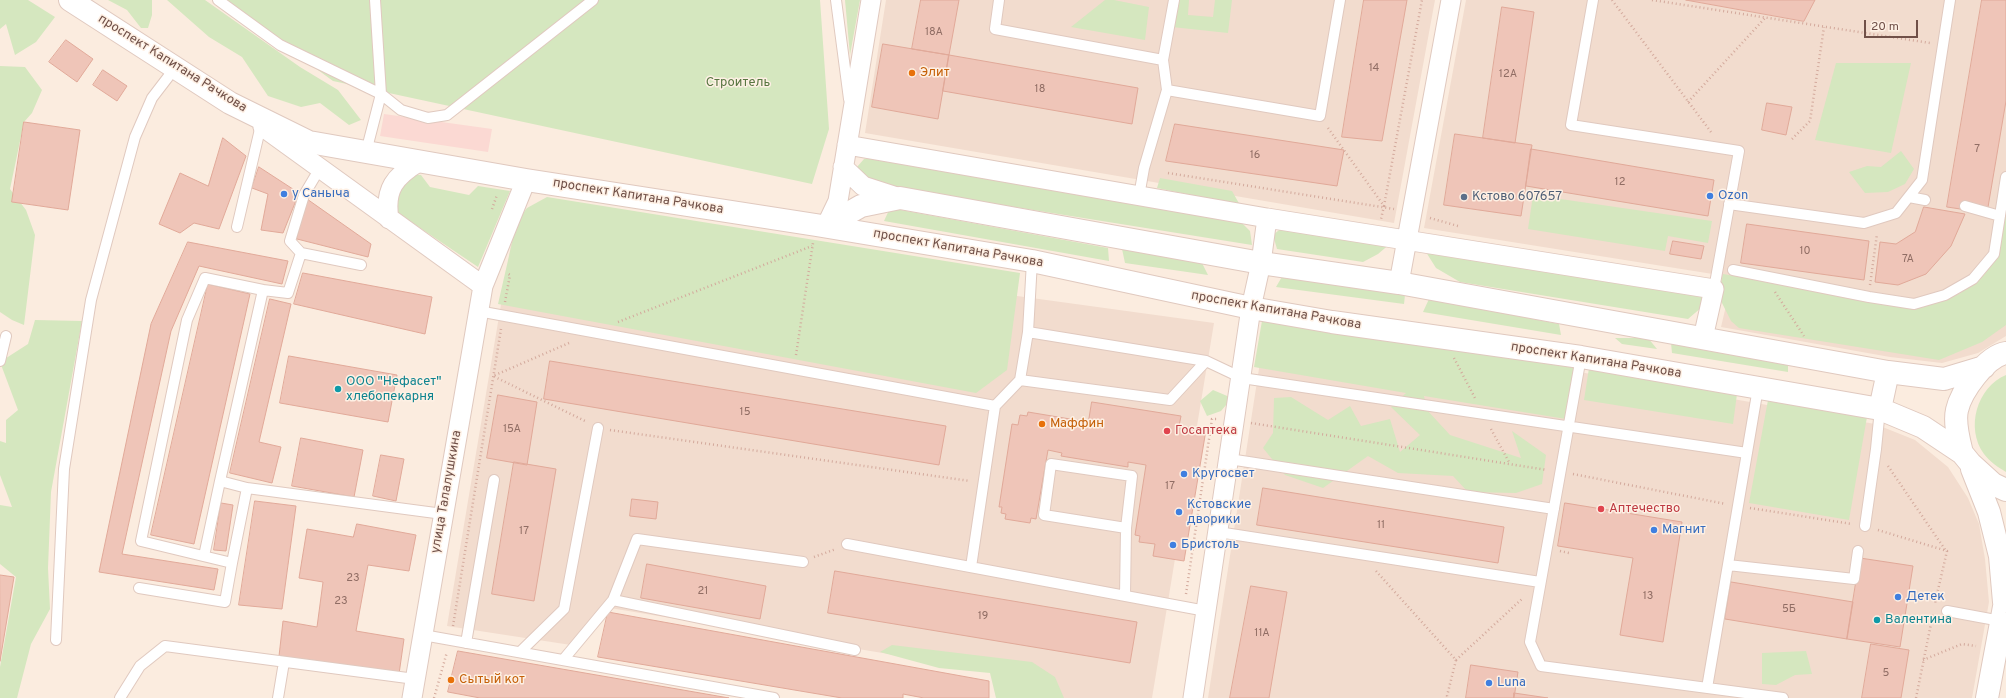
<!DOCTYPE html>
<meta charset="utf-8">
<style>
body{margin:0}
#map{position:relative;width:2006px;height:698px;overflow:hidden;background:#fbecdf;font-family:Overpass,sans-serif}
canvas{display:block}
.scale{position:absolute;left:1864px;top:20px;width:54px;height:18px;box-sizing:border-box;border:2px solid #705048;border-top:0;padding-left:5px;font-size:12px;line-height:14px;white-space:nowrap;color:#705048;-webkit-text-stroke:3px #fef0e4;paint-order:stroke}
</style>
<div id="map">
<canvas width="2006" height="698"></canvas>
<div class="scale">20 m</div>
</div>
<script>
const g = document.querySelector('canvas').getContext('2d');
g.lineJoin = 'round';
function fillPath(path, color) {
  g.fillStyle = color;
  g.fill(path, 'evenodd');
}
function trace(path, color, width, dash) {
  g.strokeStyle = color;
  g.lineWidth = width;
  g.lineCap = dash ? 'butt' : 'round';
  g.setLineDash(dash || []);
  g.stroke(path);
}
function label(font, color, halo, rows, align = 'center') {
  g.font = font + ' Overpass,sans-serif';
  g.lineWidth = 3;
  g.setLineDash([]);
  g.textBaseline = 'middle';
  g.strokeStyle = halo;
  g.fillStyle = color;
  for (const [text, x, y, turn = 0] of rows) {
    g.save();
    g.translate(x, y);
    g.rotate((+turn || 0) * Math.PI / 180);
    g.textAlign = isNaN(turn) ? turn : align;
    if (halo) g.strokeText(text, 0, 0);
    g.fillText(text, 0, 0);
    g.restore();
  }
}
fillPath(new Path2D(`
 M886,0h549l-41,223 -529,-90z
 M1466,0h540v336l-28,17 -36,10 -52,-6 -169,-30 8,-34 -5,-14 -5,-4 -295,-47z
 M514,227l700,96 -62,375h-100l-6,-18 -442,-73 -33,38 -124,-19z
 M1267,317l608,107 40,16 33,27 20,31 11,26 6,35 4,43 -17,96h-764z`), '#f2dcce');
fillPath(new Path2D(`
 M384,114l108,15 -4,23 -108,-16z`), '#fbd9d3');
fillPath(new Path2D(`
 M0,0h28l27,17 -19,25 -21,13 -9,-31 -6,5z
 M108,0h44v15l-4,13h-7l-14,-18z
 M167,0h38l95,67 38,23 23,30 -12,5 -29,-22 -19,4 -33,-11 -26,-39 -33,-20z
 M222,0h598l9,129 -17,55 -479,-103z
 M845,0h15l-10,55z
 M1105,0h9l35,7 -4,33 -74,-13z
 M1175,0h14l-1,15 25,2 2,-17h17l-4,33 -56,-6z
 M1836,63h75l-20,90 -76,-13z
 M0,66l25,1 17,23 -10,23 -8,9 -14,67 16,21 9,25 -11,90 -12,-5 -12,-8z
 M1901,151l13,18 -9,15 -17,8 -23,1 -16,-21 18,-6 14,1z
 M878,158l359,60 13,13 2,14 -375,-60 -14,-5 -6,-13 7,-8z
 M407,174l14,1 9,12 39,8 9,-9 32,5 -32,76 -89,-60z
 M1160,178l72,13 8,14 -83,-17z
 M1533,195l179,26 -4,22 -40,-7 -3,15 -137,-22z
 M547,197l473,76 -13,97 -31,23 -478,-89 19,-83 10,-13z
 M890,208l218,40 1,13 -225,-40z
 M2006,212v113l-24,17 -43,18 -200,-32 -8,-7 -13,-26 5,-21 198,34 38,-14 25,-19 16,-24z
 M1284,226l107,17 -13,11 -15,8 -86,-13 -4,-14z
 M1122,249l77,8 9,18 -83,-12z
 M1424,249l280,45 -2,13 -14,12 -228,-37 -24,-14z
 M1283,275l122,20 -1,9 -128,-17z
 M1429,299l130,25 2,11 -138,-23z
 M1263,315l311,51 -8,53 -142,-23 3,14 23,25 71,23 -9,-27 34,24 -4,29 -26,9 -48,-1 -15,-16 -55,-3 -30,-17 -45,32 -38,-13 -22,-27 10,-15 1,-35 17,-1 37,23 22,-14 11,20 29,-7 10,33 20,-17 -29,-28 15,-14 -152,-26z
 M35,320l47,1 -31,171 -3,76 2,41 -19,35 -14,54h-17v-31l16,-90 -16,-13v-59l12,2 -12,-32v-34l6,2v-23l12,-10 -18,-48 28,-18z
 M1615,338h33l9,11 -35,-5z
 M1671,343l117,19v10l-116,-19z
 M1589,368l148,26 -4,30 -149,-24z
 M2006,375v97c-7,-4 -17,-11 -22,-18 -19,-26 -7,-67 22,-79z
 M1213,390l19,8 -11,13 -14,5 -7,-15z
 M1768,400l99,17 -18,103 -100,-17z
 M892,645l140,17 23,15 9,21h-68l-6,-25 -51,-5 -59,-16z
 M1806,651l6,23 -17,1 -19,10 -14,-1v-31z`), '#d5e7bf');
const building = new Path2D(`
 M921,0h38l-10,55 -37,-6z
 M1364,0h43l-25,141 -40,-4z
 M1686,0h129l-11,21z
 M1982,0h24v101l-19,112 -40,-6z
 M1502,7l32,5 -19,131 -32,-5z
 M66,40l27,19 -16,23 -28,-20z
 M883,44l66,11 -11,64 -66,-12z
 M949,55l189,33 -6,36 -189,-33z
 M103,70l24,16 -10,15 -24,-16z
 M1767,103l25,4 -6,28 -24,-5z
 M24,122l56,8 -12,80 -56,-8z
 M1175,124l169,26 -7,36 -171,-25z
 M1455,134l77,11 -11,71 -77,-11z
 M223,138l23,18 -27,73 -25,-6 -14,10 -21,-9 21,-51 28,13z
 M1531,149l183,31 -6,36 -182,-30z
 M259,167l40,26 -16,40 -22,-3 7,-36 -16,-6z
 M307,199l64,45 -3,13 -71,-18z
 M1924,207l41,7 -14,32 -25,28 -28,11 -23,-3 5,-40 16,2 19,-12z
 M1747,224l122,17 -5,39 -123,-17z
 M1673,241l31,5 -3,13 -31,-5z
 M188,242l100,19 -6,23 -83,-18 -28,65 -49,223 96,15 -4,21 -115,-18 52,-248z
 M303,273l129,24 -7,37 -131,-30z
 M208,284l42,10 -56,250 -43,-9z
 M270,299l21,5 -32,138 22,5 -9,36 -42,-10z
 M289,356l108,19 -9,47 -108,-19z
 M550,361l396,65 -7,39 -395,-66z
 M498,395l39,7 -10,63 -40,-7z
 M1092,402l89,14 -2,10 27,4 -22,131 -31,-5 2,-12 -16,-2 1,-6 -5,-1 11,-70 -18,-3v5l-67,-11 1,-3 -14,-3 -12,69 -5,-1 -1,5 -25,-4 1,-5 -5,-1 1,-6h-3l13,-83 6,1 2,-10 7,1 1,-4 60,10z
 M301,438l62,12 -9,47 -62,-11z
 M381,455l23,4 -8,42 -23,-5z
 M514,462l42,7 -22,132 -42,-7z
 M1263,488l241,39 -6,36 -241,-38z
 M632,499l26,3 -2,17 -26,-3z
 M255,501l41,5 -14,103 -43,-4z
 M221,503l12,2 -7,46 -12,-1z
 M1565,503l117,19 -19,120 -43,-7 13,-77 -75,-12z
 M357,524l59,11 -7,36 -41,-6 -12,66 48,8 -5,35 -120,-18 4,-35 34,6 6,-45 -24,-4 8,-49 46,8z
 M1860,558l53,8 -13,81 -53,-8z
 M647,564l119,22 -6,33 -119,-21z
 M835,571l302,51 -7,41 -302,-50z
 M0,575l14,2 -14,84z
 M1731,582l122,20 -6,37 -122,-20z
 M1251,586l36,6 -18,106h-39z
 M608,612l381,69v17h-65l-21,-4v4h-61l-244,-41z
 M1871,644l38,6 -8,48h-39z
 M458,651l271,47h-249l-32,-6z
 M1471,665l47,7 -4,26h-48z
 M1514,693l34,5h-34z`);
fillPath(building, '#efc5b8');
trace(building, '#e1a999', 1);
const service = new Path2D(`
 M218,0l62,45 101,49 20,16 27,8 19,-3 146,-115
 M836,0l13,99
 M999,0l-4,29 168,31
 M1593,0l-22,125 168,26 -25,138
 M1167,90l153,26 20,-116
 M366,152l15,-58 -6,-94
 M320,168l-16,27 -14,46 11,12 60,12
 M1139,196l5,-28 23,-78 -4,-30 11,-60
 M1909,197l16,3
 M1729,204l135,19 32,-10 26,-33 28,-180
 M1965,206l35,10
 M237,227l24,-102
 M1032,261l-4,71 178,29 36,17 505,75
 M1733,270l136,27 45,7 31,-9 28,-16 21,-25 12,-77
 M263,290l25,3 13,-40
 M478,311l517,95 25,-26 150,20 36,-39
 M1581,357l-51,285 11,24 242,32
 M0,361l6,-25
 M1020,380l8,-48
 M1229,459l325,50
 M247,488l-15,75 -91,-22 46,-221 18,-42 58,12 -43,191 27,7 196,26
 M1865,526l11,-77 4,-40
 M1218,532l322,50
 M847,544l359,67
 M204,556l16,-75
 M1728,565l126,14 4,-28
 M971,567l24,-161
 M139,588l86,14 7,-39
 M1125,596l1,-68 6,-52 -81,-12 -7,51 82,13
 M613,600l242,50
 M1947,611l54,10
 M423,635l351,63
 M56,640l8,-171 27,-169 44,-163 17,-39 23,-30
 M466,643l28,-163
 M520,652l44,-43 34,-181
 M563,660l50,-60 24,-61 166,23
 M1707,688l51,-300
 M120,698l20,-32 25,-20 250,33
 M278,698l6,-36`);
const minor = new Path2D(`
 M263,127l220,159
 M847,145l420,73 -6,45 -10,45 -58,390
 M843,167l20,19 37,12
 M1267,218l447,71 -11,49
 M389,219c-5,-30 6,-43 31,-58
 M826,226l12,-25 33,-201
 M1399,283l52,-283
 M412,698l71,-412 43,-106`);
const tertiary = new Path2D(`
 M70,0l160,103 79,39 217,38 290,45 216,36 219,47 81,14 249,35 299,52 43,18 39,26 9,11 22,20 13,6
 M826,226l35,-20 39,-8 361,65 138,20 489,89 56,7 40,-12
 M1880,409l8,-37
 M1962,453c-3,-12 -8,-30 -5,-43 4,-18 29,-54 49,-57
 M1972,469l17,43 11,44 4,46
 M1987,698l19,-102`);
trace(service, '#e0c9bf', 12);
trace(minor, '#e0c9bf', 21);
trace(tertiary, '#e0c9bf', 24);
trace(new Path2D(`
 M1612,0l99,132
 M1652,0l278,43
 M1688,102l77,-84
 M1328,128l56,78 -3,13
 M1792,139l18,-18 14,-94
 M1168,173l226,36
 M1384,206l38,-206
 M492,209l5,-14
 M1430,218l28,8v3
 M1870,285l7,-51
 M1775,292l29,44
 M505,302l5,-27 -3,-2
 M618,322l194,-76
 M569,343l-76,33 94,46
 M796,355l17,-112
 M1454,358l21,40
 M1251,423l296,47
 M1491,429l19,35
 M610,430l360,51
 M1888,466l58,85
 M1573,474l153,30
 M1750,508l102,16
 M1878,530l69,21 -12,52
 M1560,551l9,2
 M814,557l22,-8
 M1376,571l80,89 -9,36 1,2
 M1186,594l26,-175h5
 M453,626l48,-297
 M1456,660l67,-62
 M1923,660l39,-16 14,2
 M434,698l13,-46
 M1916,698l17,-84`), '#d3a99c', 2.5, [1, 3]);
trace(service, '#fff', 10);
trace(minor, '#fff', 19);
trace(tertiary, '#fff', 22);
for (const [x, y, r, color] of [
 [912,73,4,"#e8710a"],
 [284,194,4,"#3f7fe0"],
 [1710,196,4,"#3f7fe0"],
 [1464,197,4,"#5c6f8a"],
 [338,389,4,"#0f9aa8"],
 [1042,424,4,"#e8710a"],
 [1167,431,4,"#e0444e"],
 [1184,474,4,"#3f7fe0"],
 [1601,509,4,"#e0444e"],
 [1179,512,4,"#3f7fe0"],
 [1654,530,4,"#3f7fe0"],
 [1173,545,4,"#3f7fe0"],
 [1898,597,4,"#3f7fe0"],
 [1877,620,4,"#0f9aa8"],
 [451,680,4,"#e8710a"],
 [1489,683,4,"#3f7fe0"]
]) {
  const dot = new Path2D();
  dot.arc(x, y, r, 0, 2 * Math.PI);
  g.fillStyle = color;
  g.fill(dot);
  trace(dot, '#fef0e4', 1.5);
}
label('11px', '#906d64', null, [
 ["18А",934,33],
 ["14",1374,69],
 ["12А",1508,75],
 ["18",1040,90],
 ["7",1977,150],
 ["16",1255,156],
 ["12",1620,183],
 ["10",1805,252],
 ["7А",1908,260],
 ["15",745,413],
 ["15А",512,430],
 ["17",1170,487],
 ["11",1381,526],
 ["17",524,532],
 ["23",353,579],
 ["21",703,592],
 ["13",1648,597],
 ["23",341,602],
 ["5Б",1789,610],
 ["19",983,617],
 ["11А",1262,634],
 ["5",1886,674]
]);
label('13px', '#705048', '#fef0e4', [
 ["проспект Капитана Рачкова",172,64,32],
 ["проспект Капитана Рачкова",638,197,9],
 ["проспект Капитана Рачкова",958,249,10],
 ["проспект Капитана Рачкова",1276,311,10],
 ["проспект Капитана Рачкова",1596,361,9],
 ["улица Талалушкина",447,492,-80]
]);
label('13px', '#c56008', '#fef0e4', [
 ["Элит",920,73],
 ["Маффин",1050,424],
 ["Сытый кот",459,680]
], 'left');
label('13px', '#587641', '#fef0e4', [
 ["Строитель",738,83]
]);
label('13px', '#366cbe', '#fef0e4', [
 ["у Саныча",292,194],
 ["Ozon",1718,196],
 ["Кругосвет",1192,474],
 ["Кстовские",1187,505],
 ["дворики",1187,520],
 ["Магнит",1662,530],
 ["Бристоль",1181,545],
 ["Детек",1906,597],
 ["Luna",1497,683]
], 'left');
label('13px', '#4e5e75', '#fef0e4', [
 ["Кстово 607657",1472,197]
], 'left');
label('13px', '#0d838f', '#fef0e4', [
 ["ООО \"Нефасет\"",346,382],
 ["хлебопекарня",346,397],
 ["Валентина",1885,620]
], 'left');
label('13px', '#be3a42', '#fef0e4', [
 ["Госаптека",1175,431],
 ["Аптечество",1609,509]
], 'left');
</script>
